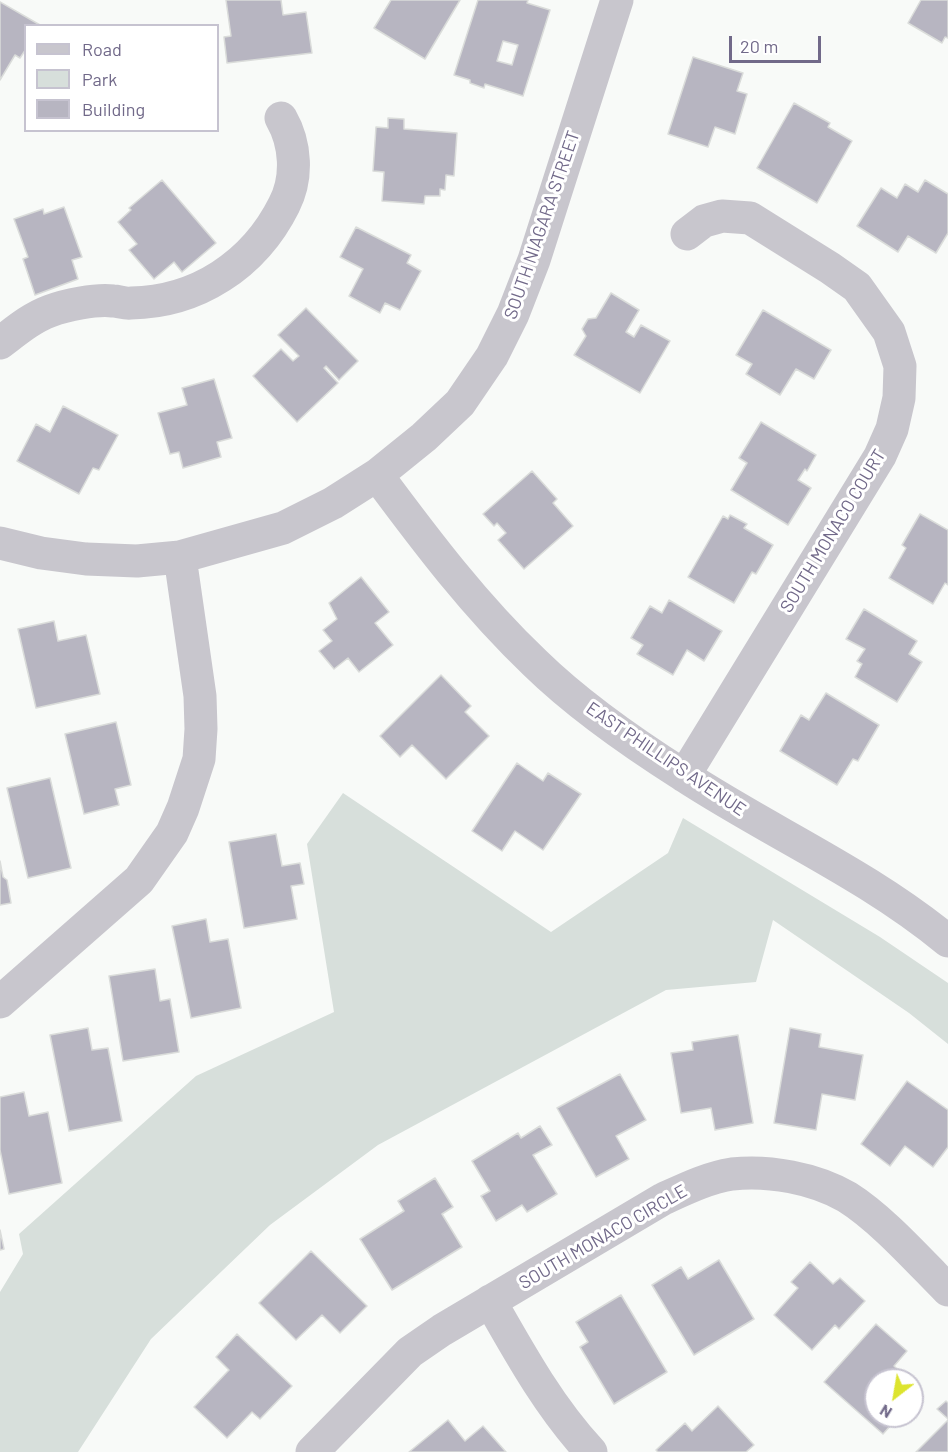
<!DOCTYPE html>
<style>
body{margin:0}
#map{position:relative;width:948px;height:1452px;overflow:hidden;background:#f8faf8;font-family:Barlow,sans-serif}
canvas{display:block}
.legend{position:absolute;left:24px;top:24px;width:195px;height:108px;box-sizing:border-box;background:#fff;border:2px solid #c6c3d0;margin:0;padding:8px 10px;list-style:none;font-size:18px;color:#716989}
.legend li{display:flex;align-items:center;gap:12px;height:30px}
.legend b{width:30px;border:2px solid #c6c3d0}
.north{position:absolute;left:864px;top:1368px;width:60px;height:60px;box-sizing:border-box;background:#fff;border:2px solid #c6c3d0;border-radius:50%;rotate:211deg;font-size:16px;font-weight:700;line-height:24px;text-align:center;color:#716989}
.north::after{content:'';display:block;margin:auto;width:21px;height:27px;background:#dde42e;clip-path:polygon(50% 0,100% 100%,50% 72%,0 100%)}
.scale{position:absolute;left:729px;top:36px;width:92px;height:27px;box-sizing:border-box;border:3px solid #716989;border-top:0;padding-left:8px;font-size:18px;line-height:21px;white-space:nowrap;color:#716989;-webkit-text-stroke:4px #fff;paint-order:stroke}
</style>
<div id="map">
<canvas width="948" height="1452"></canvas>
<ul class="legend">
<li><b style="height:8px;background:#c8c6cd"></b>Road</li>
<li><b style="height:16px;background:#d7dfdb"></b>Park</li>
<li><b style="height:16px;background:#b7b5c1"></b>Building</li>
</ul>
<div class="north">N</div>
<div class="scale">20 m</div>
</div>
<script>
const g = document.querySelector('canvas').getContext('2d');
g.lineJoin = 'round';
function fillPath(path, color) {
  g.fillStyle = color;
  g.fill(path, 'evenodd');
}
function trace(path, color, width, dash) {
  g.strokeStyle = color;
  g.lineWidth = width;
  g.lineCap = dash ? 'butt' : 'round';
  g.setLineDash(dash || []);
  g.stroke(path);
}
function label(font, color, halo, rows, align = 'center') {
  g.font = font + ' Barlow,sans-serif';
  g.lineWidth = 6;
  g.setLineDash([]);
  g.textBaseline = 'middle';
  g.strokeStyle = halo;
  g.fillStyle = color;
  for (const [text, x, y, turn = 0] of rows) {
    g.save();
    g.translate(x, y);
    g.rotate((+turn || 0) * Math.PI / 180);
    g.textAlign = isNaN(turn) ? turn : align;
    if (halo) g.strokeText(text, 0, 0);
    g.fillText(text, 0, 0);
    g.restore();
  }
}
fillPath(new Path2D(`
 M343,793l208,139 117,-79 15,-35 197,119 68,46v61l-39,-31 -136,-93 -17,62 -90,8 -288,155 -108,80 -119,114 -73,113h-78v-160l23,-38 -4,-20 177,-158 138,-64 -27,-168z`), '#d7dfdb');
const building = new Path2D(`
 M226,0h55l2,15 23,-3 6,41 -85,10 -3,-26 7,-1z
 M391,0h69l-35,59 -51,-31z
 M478,0h50l-1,3 23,7 -27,86 -38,-12 -1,4 -14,-5v-3l-16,-5zM503,41l15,4 -6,20 -15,-4z
 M921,0h27v38l-3,-1 -3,6 -34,-20z
 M0,2l40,23 -14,1v23l-6,9 -5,-3 -15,25z
 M693,57l50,16 -6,18 10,3 -12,40 -20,-7 -7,20 -40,-13z
 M794,103l36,20 -2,4 24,14 -35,62 -60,-35z
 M388,118l16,1v10l53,4 -3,43 -8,-1 -1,15 -5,-1v7h-15l-1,8 -42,-3 2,-29 -11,-1 3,-44 12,1z
 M162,180l54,63 -34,29 -8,-10 -20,17 -25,-29 8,-6 -19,-22 13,-12 -2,-2z
 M925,180l23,14v39l-12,20 -28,-17 -10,16 -41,-26 24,-38 16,10 8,-14 13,8z
 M64,207l18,50 -10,3 6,19 -43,16 -12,-36 5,-2 -14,-38 29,-10 1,5z
 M356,227l55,28 -4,8 14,8 -21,39 -15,-7 -5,10 -31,-17 14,-27 -23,-12z
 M611,293l28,17 -13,22 8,5 7,-12 29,16 -30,52 -66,-38 12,-19 -4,-7 6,-10 8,-1z
 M306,308l52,53 -19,19 -13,-14 -2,2 14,15 -41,39 -44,-46 28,-27 12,12 6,-5 -21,-21z
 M763,310l68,40 -17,29 -18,-10 -16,26 -34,-21 6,-10 -16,-9z
 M214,379l18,59 -15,4 4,15 -38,11 -4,-16 -9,2 -12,-41 29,-8 -5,-17z
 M63,406l55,29 -19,35 -6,-2 -14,26 -62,-33 19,-37 14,8z
 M761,422l55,33 -9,16 -2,-2 -7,11 13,8 -23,37 -57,-35 16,-27 -8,-5z
 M532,471l25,28 -4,4 20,23 -49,43 -26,-29 8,-7 -9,-10 -3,3 -11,-12z
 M920,514l28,16v55l-3,-2 -12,21 -44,-26 17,-30 -4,-3z
 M730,515l17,9 -3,4 29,17 -17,29 -4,-2 -18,31 -46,-26 35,-61 5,3z
 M361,577l28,35 -14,11 18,22 -34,27 -11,-14 -14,11 -15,-18 13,-10 -9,-11 14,-11 -8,-16z
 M669,600l53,31 -18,30 -17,-11 -14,25 -36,-21 6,-9 -12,-7 19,-32 12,7z
 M864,609l53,32 -8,13 13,8 -25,40 -42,-25 7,-13 -5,-3 8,-12 -19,-10z
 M54,621l4,20 28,-6 14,59 -64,14 -18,-79z
 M441,675l30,31 -6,6 24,24 -43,43 -34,-34 -12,12 -20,-21z
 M826,693l53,32 -21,36 -5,-2 -16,26 -57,-34 21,-36 8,5z
 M116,722l15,63 -16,4 4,16 -35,9 -19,-80z
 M517,763l26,18 5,-8 33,21 -38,56 -28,-19 -13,20 -30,-20z
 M50,778l21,90 -43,10 -21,-90z
 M276,834l6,32 18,-3 4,21 -13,2 6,33 -53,9 -15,-86z
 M0,861l3,16 4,3 4,23 -11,2z
 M206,919l4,23 18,-3 13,69 -50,10 -19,-92z
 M155,969l5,32 10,-2 9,53 -56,9 -14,-85z
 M88,1028l4,22 16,-2 14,73 -53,10 -19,-96z
 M790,1028l31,6 -2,13 44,8 -8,45 -33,-6 -6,36 -42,-7z
 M738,1035l15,88 -38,7 -4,-22 -30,5 -10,-60 22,-3 -1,-8z
 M620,1074l26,46 -30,16 13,23 -33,18 -39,-69z
 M907,1081l41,29v37l-15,20 -28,-21 -15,20 -29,-22z
 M24,1092l5,24 19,-4 14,71 -53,11 -9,-44v-53z
 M540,1126l12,19 -19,10 24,39 -30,18 -5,-7 -26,16 -15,-25 9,-5 -18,-30 46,-28 3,5z
 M435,1178l18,29 -11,7 20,33 -70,43 -32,-51 44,-28 -6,-10z
 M0,1230l4,19 -4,1z
 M311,1251l56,55 -27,27 -18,-18 -26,25 -37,-37z
 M719,1260l35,59 -60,36 -42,-70 29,-18 7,12z
 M810,1262l23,22 7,-6 25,23 -26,28 -4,-4 -23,25 -38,-35 24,-27 -7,-6z
 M621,1295l46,77 -53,32 -34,-57 8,-5 -12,-20z
 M876,1324l31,27 -13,15 15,14h-33v36h23l-16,18 -59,-52z
 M237,1334l55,52 -32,33 -8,-7 -25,26 -33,-31 35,-37 -13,-13z
 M912,1383l9,8 -9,10z
 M946,1401l2,2v16l-11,-10z
 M718,1406l36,39 -8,7h-88l-2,-2 29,-27 7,8z
 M448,1420l17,21 18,-15 23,26h-97z
 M948,1420v32h-32z`);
fillPath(building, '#b7b5c1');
trace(building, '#dadcda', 1.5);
trace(new Path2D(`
 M0,343c16,-12 31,-25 50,-32 16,-6 45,-12 63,-10 6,0 12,3 18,2 66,-1 123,-38 153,-98 14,-27 12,-61 -3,-87
 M377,475c49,66 98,131 158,188 44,43 96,79 148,112 87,57 184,99 265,166
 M0,543l41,10 45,6 51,2 43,-4 103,-29 50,-25 44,-28 47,-38 36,-34 32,-47 21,-42 21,-54 83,-260
 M684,776l196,-320 12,-27 7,-31 1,-32 -11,-34 -32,-45 -27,-19 -80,-50 -28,-2 -18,5 -17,13
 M0,1002l139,-122 33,-47 11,-25 16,-49 2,-30 -1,-33 -20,-139
 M490,1301c30,53 60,107 101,151
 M312,1452l98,-100 32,-22 221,-131c22,-10 44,-21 69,-25 37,-4 82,4 115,23 35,22 71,63 101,93`), '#c8c6cd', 33);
label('18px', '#716989', '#fff', [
 ["SOUTH NIAGARA STREET",542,225,-71],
 ["SOUTH MONACO COURT",833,531,-59],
 ["EAST PHILLIPS AVENUE",666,759,34],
 ["SOUTH MONACO CIRCLE",603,1237,-30]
]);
</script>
